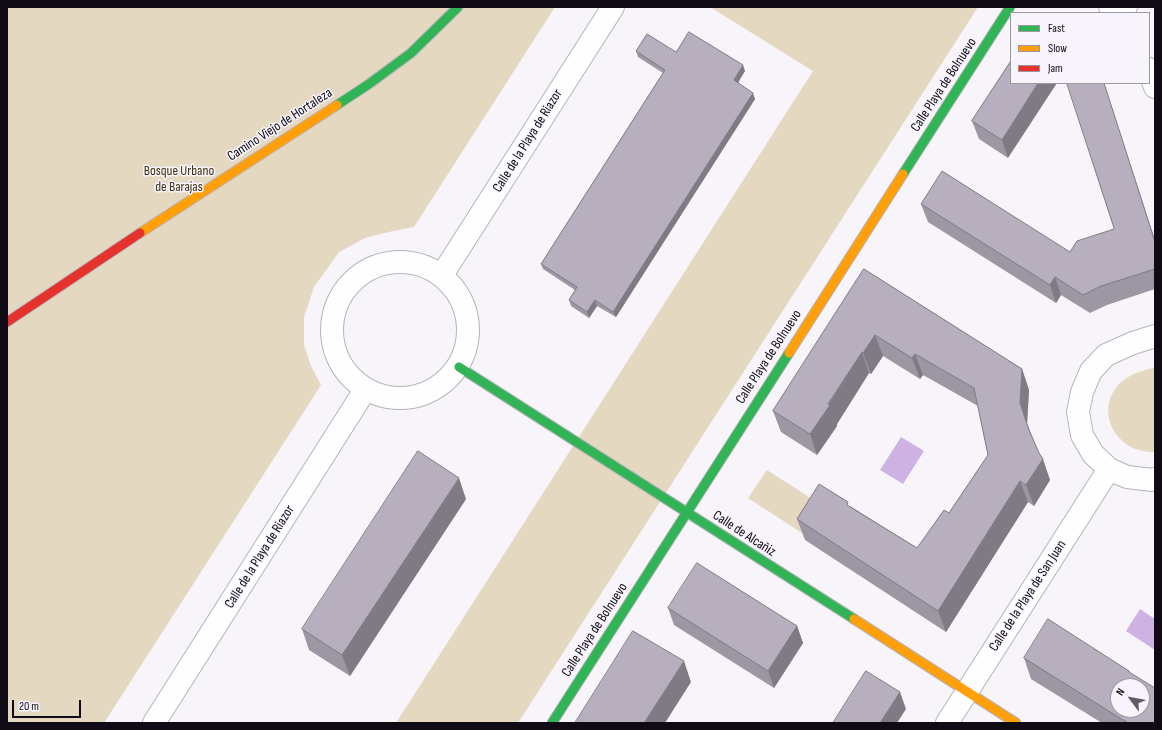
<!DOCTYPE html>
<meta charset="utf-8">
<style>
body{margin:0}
#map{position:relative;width:1162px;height:730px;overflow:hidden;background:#f7f5fa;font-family:"Sofia Sans Condensed",sans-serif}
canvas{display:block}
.frame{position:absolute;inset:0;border:8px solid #100a15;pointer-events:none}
.legend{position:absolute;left:1010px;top:12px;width:140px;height:72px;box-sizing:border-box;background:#f7f4fb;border:1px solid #9b969f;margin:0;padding:5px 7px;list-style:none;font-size:12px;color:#100a15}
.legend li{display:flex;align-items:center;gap:8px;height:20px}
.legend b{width:20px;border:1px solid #9b969f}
.north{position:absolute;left:1110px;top:678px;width:40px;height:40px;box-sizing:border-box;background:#f7f4fb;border:1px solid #9b969f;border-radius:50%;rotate:302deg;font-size:11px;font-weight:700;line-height:16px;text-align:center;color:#100a15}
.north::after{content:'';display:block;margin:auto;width:14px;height:18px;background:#615c65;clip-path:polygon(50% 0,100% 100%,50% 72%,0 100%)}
.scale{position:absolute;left:12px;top:700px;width:69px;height:18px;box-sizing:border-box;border:2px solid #100a15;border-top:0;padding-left:5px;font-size:12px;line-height:14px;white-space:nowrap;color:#100a15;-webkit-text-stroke:3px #f7f4fb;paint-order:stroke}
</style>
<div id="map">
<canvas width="1162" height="730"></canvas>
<div class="frame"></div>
<ul class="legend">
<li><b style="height:5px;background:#30b455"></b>Fast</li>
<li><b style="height:5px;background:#ff9f0a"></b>Slow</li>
<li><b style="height:5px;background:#e5322d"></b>Jam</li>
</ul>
<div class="north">N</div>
<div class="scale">20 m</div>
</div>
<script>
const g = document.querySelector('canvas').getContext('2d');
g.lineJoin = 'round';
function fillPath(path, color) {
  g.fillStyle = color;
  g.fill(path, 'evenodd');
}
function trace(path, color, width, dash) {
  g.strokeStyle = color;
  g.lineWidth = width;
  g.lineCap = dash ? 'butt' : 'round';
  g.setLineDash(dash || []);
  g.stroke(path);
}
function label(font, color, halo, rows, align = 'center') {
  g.font = font + ' "Sofia Sans Condensed",sans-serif';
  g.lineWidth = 3;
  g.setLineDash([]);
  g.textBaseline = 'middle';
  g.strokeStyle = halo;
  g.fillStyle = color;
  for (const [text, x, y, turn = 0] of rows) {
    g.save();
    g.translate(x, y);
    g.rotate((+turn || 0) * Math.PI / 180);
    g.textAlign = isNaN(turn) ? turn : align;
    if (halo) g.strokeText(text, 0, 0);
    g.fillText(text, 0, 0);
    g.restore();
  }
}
fillPath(new Path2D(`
 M7,7h548l-141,220 -21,4 -28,7 -26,14 -25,35 -10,30v28l7,21 10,19 -217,338h-97z
 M710,7h268l-460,716h-122l417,-652z
 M1155,367v85c-37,2 -62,-39 -36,-68 10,-10 23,-13 36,-17z
 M767,470l56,36 -18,29 -57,-37z`), '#e4d8c1');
fillPath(new Path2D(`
 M901,437l23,14 -21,33 -23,-14z
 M1140,609l15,10v31l-29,-19z`), '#cdb2e3');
const street = new Path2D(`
 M1110,7l4,3 12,-3
 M1149,69l6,18
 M332 330a68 68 0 1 1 136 0a68 68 0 1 1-136 0Z
 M442,275l171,-268
 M1155,336l-22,7 -27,12 -15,16 -9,21 -4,20 4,23 11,19 16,15 18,8 26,3 2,-1
 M154,723l211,-333
 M947,723l162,-254`);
const fast = new Path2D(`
 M337,105l32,-21 42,-31 47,-46
 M903,174l107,-167
 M459,367l395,252
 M552,723l237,-370`);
const slow = new Path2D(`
 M140,233l197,-128
 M789,353l114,-179
 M854,619l162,104`);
const jam = new Path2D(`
 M7,322l133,-89`);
trace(street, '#b7b2bb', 24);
trace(fast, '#b7b2bb', 11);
trace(slow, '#b7b2bb', 11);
trace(jam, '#b7b2bb', 11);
trace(street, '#fefefe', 22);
trace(fast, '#30b455', 9);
trace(slow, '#ff9f0a', 9);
trace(jam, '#e5322d', 9);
fillPath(new Path2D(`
 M636,51l40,1 69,19 -7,11 17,17 -139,218 -19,-11 -8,12 -18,-12 -2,-6 6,-10 -32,-21 -2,-5 122,-191 -25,-16z
 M1011,61l-3,97 -29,-19 -7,-18z
 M921,204l149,48 44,-23 41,11v49l-48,16 -17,8 -29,-18 -5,8 -128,-81z
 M864,269l158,100 7,21 -2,34 4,10 19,46 -16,26 -6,-4 -82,130 -141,-92 -8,-21 53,-13 67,42 32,-35 39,-58 -10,-49 -55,-31 -3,4 -37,-23 -12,18 -2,-1 -32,51v2l-20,29 -36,-23 -8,-21z
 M466,499l-116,177 -41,-26 -7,-21z
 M668,608l129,18 6,17 -29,45 -100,-63z
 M1024,658l105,13 26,52h-53l-71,-44z`), '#9d96a3');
fillPath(new Path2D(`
 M743,65l2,6 -9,15 -2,-6z
 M1038,83h19l-49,75 -6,-18z
 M1104,83l51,157v2z
 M753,93l2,6 -139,218 -3,-5z
 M1055,277l6,18 -5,8 -6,-18z
 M595,300l2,6 -8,12 -2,-6z
 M875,335l8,21 -12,18 -8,-21z
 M862,352l7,21 -32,51v2l-20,29 -7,-21z
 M915,354l8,21 -3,4 -8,-21z
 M1022,369l7,21 -2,34 -7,-21z
 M1043,459l7,21 -16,26 -8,-21z
 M459,478l7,21 -116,177 -8,-21z
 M1020,481l8,21 -82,130 -8,-21z
 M797,626l6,17 -29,45 -6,-17z
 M684,661l7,21 -26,41h-21z
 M900,692l6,17 -9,14h-17z`), '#807a85');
const building = new Path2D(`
 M689,32l54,33 -9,15 19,13 -140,219 -18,-12 -8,12 -18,-12 8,-13 -36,-23 124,-194 -29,-19 11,-17 29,18z
 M1011,61v22h27l-36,57 -30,-19z
 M1067,83h37l51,159v27l-54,17 -18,9 -28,-18 -5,8 -129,-81 21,-33 128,81 7,-11 37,-12z
 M864,269l158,100 -2,34 9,27 10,23 4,6 -17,26 -6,-4 -82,130 -141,-92 22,-35 29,18 -1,3 70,43 27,-38 5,3 39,-58 -14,-67 -59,-34 -3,4 -37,-23 -12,18 -1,-1 -34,52 2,1 -20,29 -37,-23z
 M418,451l41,27 -117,177 -40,-26z
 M697,563l100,63 -29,45 -100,-63z
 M1048,619l81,52v1l26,16v35h-27l-104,-65zM1118,686h24v24h-24z
 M633,631l51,30 -40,62h-69z
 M866,671l34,21 -20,31h-47z`);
fillPath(building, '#b7afbe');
trace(building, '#807a85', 1);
label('14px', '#100a15', '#f7f4fb', [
 ["Calle Playa de Bolnuevo",944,85,-57],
 ["Camino Viejo de Hortaleza",280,125,-33],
 ["Calle de la Playa de Riazor",528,141,-58],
 ["Calle Playa de Bolnuevo",769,357,-57],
 ["Calle de Alcañiz",744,534,33],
 ["Calle de la Playa de Riazor",260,557,-58],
 ["Calle de la Playa de San Juan",1028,596,-57],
 ["Calle Playa de Bolnuevo",595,630,-57]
]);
label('14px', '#3e310e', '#f7f4fb', [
 ["Bosque Urbano",179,171],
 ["de Barajas",179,187]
]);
</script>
